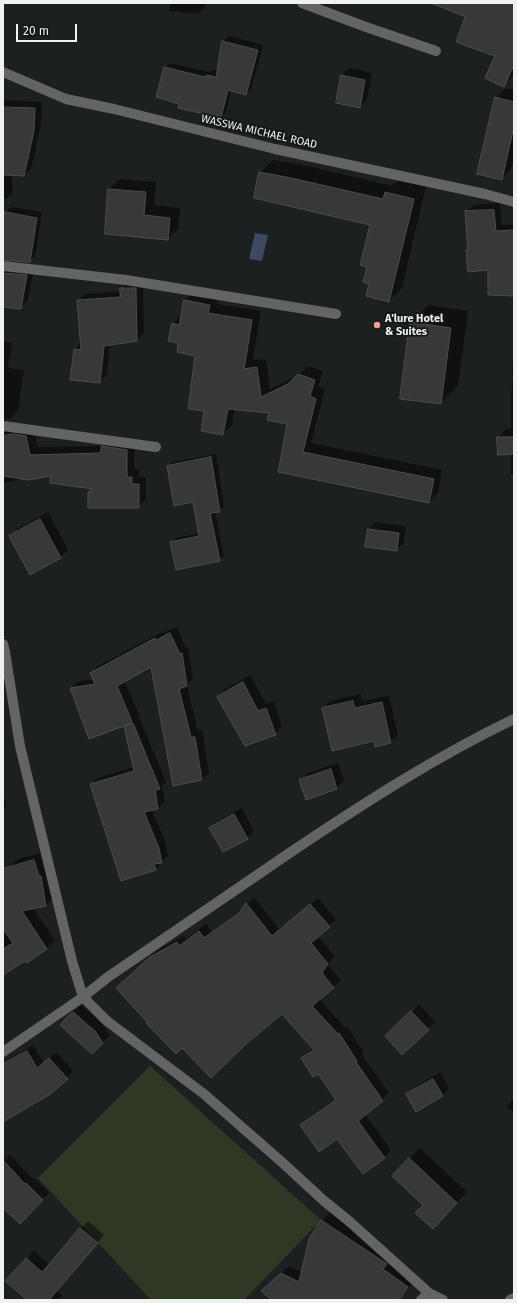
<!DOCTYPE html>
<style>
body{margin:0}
#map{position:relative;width:517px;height:1303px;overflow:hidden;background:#1d2020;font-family:"Fira Sans",sans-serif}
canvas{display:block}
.frame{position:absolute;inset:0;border:4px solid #f0f2f2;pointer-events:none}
.scale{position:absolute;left:16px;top:24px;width:61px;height:18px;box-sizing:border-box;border:2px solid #f0f2f2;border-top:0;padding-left:5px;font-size:12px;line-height:14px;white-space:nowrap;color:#f0f2f2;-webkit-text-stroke:3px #141717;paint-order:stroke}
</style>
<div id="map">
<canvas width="517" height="1303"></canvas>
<div class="frame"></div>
<div class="scale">20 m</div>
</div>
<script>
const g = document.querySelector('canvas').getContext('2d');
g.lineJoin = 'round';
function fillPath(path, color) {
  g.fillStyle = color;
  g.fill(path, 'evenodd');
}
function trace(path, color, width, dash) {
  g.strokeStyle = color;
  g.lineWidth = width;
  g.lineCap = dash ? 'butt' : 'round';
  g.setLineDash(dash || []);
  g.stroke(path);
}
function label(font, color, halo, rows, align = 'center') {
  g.font = font + ' "Fira Sans",sans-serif';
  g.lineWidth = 3.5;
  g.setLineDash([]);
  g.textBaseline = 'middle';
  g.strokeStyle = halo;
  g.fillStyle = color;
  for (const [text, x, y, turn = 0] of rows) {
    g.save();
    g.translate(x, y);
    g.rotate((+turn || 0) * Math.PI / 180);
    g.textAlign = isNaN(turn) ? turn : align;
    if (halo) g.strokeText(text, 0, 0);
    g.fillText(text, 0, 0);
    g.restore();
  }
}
fillPath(new Path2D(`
 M150,1066l171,154 -77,80h-93l-113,-122z`), '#2f3825');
fillPath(new Path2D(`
 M255,233l13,2 -6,26 -13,-2z`), '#3d4961');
fillPath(new Path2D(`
 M170,3h36l-1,4 -7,7 -29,-3z
 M433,3h81v72l-10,10 -8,-30 -30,-38z
 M228,36l35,9 -12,44 -5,5 -15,-4 -5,22 -5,5 -41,-14 -15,-35 5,-5 40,9 2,-2 6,1 5,-29z
 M350,68l22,5 -5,27 -8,7 -17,-32z
 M506,88l8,2v67l-3,12 -10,10 -5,-81z
 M3,100l39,2 -1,22 -10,45 -7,6h-12l1,17 -7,7h-3z
 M273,160l31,5 88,21 7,-6 27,6 -24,102 -13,13 -19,-18 -2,-17 3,-42 -111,-51z
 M120,179l36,3 -2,23 26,3 -2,21 -11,10 -58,-50z
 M500,203l2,22 12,-1v71l-25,-26 -22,-18 2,-2 -3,-38 7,-6z
 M12,207l30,5 -7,44 -6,5 -26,-8v-23l3,-18z
 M9,265l25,3 -6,32 -8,8 -17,-2v-34z
 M143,281l1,52 -7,7 -27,4 -3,31 -7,7 -25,-32 6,-7 -3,-42 7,-7 36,-3v-2l7,-7z
 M194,291l24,5 -1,8 44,7 -8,49 13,-1 4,30 29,-14 9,-9 15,5 -5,16 7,2 -14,54 131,27 -4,23 -9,9 -150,-31 9,-48 -18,-11 -35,-3 -3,16 -9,9 -18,-23 -9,-56 -17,-12 -7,-19 10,-10 3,-14z
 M428,305l40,6 -10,75 -18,17 -29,-80z
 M514,333v141h-3v-21l-13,-15 8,-9h5v-33l2,-21h-1z
 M3,341l9,2 -4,25 16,2 -6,41 -8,8h-5l2,4 26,5 5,19 65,-1 8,-7 24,3 -1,27h5v8h7v22l-8,8 -49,-14 4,-5 -41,-13 -30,3 -3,2 -16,3z
 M216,454l8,52 -5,5 -4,1 9,44 -5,4 -47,-18 4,-4 24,-5 -6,-32 -26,-35 4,-4z
 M48,512l20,38 -7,7 -51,-21 7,-7z
 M376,522l30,4 -2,17 -8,7 -27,-21z
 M177,627l9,21 2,-1 5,32 -6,6 11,46 4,-1 7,43 -7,7 -28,5 -22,-120 -28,15 15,35 -4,3 4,-1 27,65 -4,4 3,15 -7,7 -6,1 13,32 3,14 -12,14 -65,-84 7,-7 36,-11 -9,-43 -54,-36 6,-6 17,-3 -2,-6 6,-7 64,-34 1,1z
 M250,675l16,29 8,-3 8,26 -7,7 -57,-37 7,-8z
 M361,694l1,7 27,-5 9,39 -8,7 -67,-34 7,-7z
 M338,763l6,17 -7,8 -30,10 -7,-17 8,-8z
 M3,795l4,10 -4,4z
 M242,808l12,23 -7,7 -36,-10 7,-7z
 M43,852l11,45 -8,8 -13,3 22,32 -8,8 -20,14 -1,-3 -23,13v-92l5,-12 8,-8z
 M254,897l26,33 38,-32 18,21 -18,17 16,20 -6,9 13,15 -22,19 26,29 2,-1 17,26 -2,2 27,38 -24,21 26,36 -7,7 -47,-19 -35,-13 7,-7 28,-19 -19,-26 -16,-15 11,-10 -31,-35 -100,33 -34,-24 -23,-41 33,-31 26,-14 2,3 20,-15 6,8 31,-23z
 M81,1005l21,19 8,11 -18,18 -22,-38z
 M419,1005l16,17 -7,7 -42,7z
 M33,1045l11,18 12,-11 17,19 -21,21 -49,19v-48z
 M440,1072l9,16 -7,8 -35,-2 8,-7z
 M514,1098v14l-7,-5z
 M420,1148l47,44 -24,25 -19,-12 -31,-29z
 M10,1155l22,23 1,-1 16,16 -29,29 -17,-16v-44z
 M330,1213l64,43 21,23 -14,19 2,2h-129l-4,-17 19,-17 13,6 20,-51z
 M88,1221l16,14 -47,55 5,6 -5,4h-31v-2l-19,-18 27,-29 15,14z`), '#0007');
const building = new Path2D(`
 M431,3h83v62l-10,22 -19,-9 10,-22 -39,-14 9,-25z
 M222,41l36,9 -12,45 -18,-5 -7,28 -43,-10 1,-4 -23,-7 8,-30 41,10 1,-2 10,2z
 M341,75l24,5 -5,28 -24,-5z
 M495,97l19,5v24l-12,54 -25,-6z
 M3,107l32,1 -1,23 -10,45 -21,-1z
 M259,172l32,6 92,21 2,-7 29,7 -25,103 -23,-6 3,-12 -6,-2 4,-15 -7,-2 10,-40 -116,-27z
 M108,189l38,3 -2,23 26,3 -2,22 -63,-6z
 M494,210l2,21 18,-1v66l-26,-1v-25l-20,2 -2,-22h2l-3,-39z
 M5,212l32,6 -7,44 -27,-2v-36z
 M3,273l24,2 -6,34 -18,-2z
 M120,288h16l1,53 -33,5 -4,37 -30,-3 4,-31 7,1 -4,-50 43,-3z
 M184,300l26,5 -2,8 44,7 -8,49 13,-2 4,30 27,-13 10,-10 17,6 -5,16 6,3 -13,53 131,27 -5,24 -151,-31 9,-48 -20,-4 2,-7 -41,-4 -5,26 -22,-4 3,-20 -16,-2 7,-53 -18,-4 1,-9 -10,-2 4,-18 7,2z
 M410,322l41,6 -10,76 -41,-5z
 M13,434l13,2 4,19 70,-2 2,-7 25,4v27h5v7h7v24h-51v-16l5,-3 -43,-6 1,-7 -23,4 -25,-4v-40z
 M497,437h17v17l-16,1z
 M211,457l9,55 -10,1 10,48 -44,9 -6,-28 29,-6 -6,-34 -19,4 -7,-40z
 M40,519l21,39 -31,17 -21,-39z
 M368,529l31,4 -2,18 -32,-4z
 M170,633l10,21 2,-1 5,33 -8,3 12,48h4l7,43 -29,6 -22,-119 -34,19 15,36 -8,4 9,-3 27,66 -5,1 3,19 -14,3 15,36 3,15 -8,1 2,6 -35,11 -31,-97 44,-13 -10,-45 -35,13 -19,-51 25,-4 -5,-11 65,-35 1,2z
 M243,682l15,29 8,-3 10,27 -31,11 -28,-49z
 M353,701l2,7 27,-6 9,41 -16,4 -1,-6 -42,10 -10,-43z
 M331,769l6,20 -31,11 -7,-20z
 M234,814l14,25 -25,13 -14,-24z
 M34,860l5,16h2l5,30 -24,5 25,38 -20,14 -2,-2 -22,14v-26l10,-6 -10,-14v-60z
 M246,903l26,33 38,-32 20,23 -19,16 17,21 -6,9 12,15 -22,18 26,28 1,-1 18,28 -1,1 27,39 -25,20 27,37 -22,16 -26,-35 -18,13 -19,-27 36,-25 -18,-26 -5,3 -12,-19 13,-8 -32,-36 -35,29 -36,35 -29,-30 -6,6 -30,-31 1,-1 -31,-34 34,-31 27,-15 2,4 20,-15 5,7 35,-25z
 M411,1011l18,19 -27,25 -17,-19z
 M73,1012l22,19 8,12 -11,11 -32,-29 9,-10z
 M27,1051l10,17 12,-10 19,21 -16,14 -49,29v-58z
 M433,1079l10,17 -27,16 -10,-18z
 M409,1158l48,45 -24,26 -18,-16 8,-8 -31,-29z
 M3,1160l22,24 1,-1 17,17 -23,24 -17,-16z
 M321,1220l66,44 -4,5 25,18 -9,13h-127l-11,-9 20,-18 18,9 10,-43z
 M80,1228l18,15 -49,57h-22l-22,-19 21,-23 16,14z`);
fillPath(building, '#363938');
trace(building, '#4a4d4c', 1);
trace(new Path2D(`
 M302,3l64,24 70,24
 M3,72l63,27 48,10 161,40 210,45 29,8
 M3,266l123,14 210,34
 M3,426l153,21
 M3,644l2,8 15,94 52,215 11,36 24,24 97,73 80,70 39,36 27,22 79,71 14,7
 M3,1052l80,-55 25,-20c60,-41 120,-82 180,-123 73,-49 147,-97 226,-135
 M421,1300l8,-7
 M510,1300l4,-2`), '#626465', 10);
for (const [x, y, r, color] of [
 [377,325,4,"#f59d8f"]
]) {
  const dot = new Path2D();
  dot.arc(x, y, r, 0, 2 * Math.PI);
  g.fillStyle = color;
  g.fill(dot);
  trace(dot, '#141717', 1.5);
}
label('11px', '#f0f2f2', '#141717', [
 ["WASSWA MICHAEL ROAD",259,132,13]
]);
label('bold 11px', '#f0f2f2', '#141717', [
 ["A'lure Hotel",385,319],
 ["& Suites",385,332]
], 'left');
</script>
